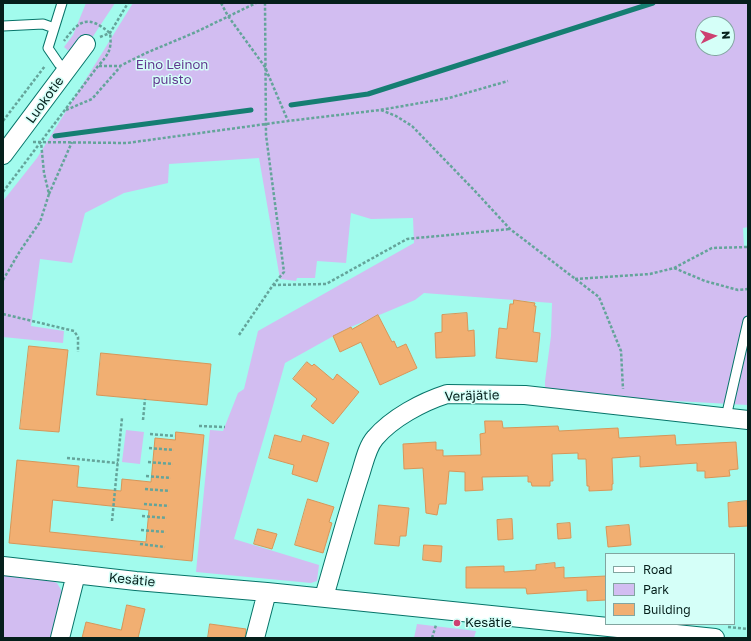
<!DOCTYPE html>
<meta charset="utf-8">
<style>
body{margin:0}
#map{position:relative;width:751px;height:641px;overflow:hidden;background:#a2fbed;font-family:"Golos Text",sans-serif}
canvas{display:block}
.frame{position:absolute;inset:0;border:4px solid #051f1b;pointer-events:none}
.legend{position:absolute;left:605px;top:553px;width:130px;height:72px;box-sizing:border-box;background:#d5fff8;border:1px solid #82a5a0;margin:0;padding:5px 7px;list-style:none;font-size:12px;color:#051f1b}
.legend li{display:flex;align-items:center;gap:8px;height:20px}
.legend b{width:20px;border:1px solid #82a5a0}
.north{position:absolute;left:695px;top:16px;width:40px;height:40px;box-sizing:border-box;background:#d5fff8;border:1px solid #82a5a0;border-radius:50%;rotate:86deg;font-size:11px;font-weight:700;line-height:16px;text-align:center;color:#051f1b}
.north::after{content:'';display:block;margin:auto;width:14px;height:18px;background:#cd4071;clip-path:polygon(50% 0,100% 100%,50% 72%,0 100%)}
</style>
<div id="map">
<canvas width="751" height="641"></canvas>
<div class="frame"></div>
<ul class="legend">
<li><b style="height:5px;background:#fff"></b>Road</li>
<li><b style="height:11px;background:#d2bdf1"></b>Park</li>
<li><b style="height:11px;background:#f1af72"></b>Building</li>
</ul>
<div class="north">N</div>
</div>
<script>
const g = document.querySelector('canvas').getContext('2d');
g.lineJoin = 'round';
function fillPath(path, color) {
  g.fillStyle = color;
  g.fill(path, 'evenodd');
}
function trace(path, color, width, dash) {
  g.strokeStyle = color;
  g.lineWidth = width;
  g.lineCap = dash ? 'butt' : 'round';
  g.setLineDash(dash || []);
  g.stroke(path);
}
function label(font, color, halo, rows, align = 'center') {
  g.font = font + ' "Golos Text",sans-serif';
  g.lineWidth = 3;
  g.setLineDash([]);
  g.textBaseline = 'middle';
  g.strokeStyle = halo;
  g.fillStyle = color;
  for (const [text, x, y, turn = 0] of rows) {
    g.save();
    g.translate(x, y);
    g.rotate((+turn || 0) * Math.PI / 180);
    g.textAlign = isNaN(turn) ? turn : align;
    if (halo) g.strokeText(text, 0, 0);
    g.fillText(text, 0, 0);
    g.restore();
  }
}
fillPath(new Path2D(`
 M86,3h29l-37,56 -14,-12 9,-12z
 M133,3h615v224l-5,1 1,20h4v157l-199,-11 -4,-6v-7l6,-45 1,-33 -128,-10 -9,7 -69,29 -61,34 -18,64 -33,112 85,26 -2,16 -6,2 -115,-11 14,-142 13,1 15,-38 6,-4 14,-58 156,-88 -1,-25 -42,1 -20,-6 -5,50 -29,-2 -2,17h-18l-1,3 -16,-2 -21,-121 -90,6 -1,19 -44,10 -39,20 -13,50 -32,-4 -9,67 33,5 -1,12 -60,-6v-136l34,-43zM703,24h24v24h-24z
 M126,430l18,2 -4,32 -18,-2z
 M3,575l49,6 5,2 6,10 -9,45h-51z
 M417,624l59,7 -2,7h-60z`), '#d2bdf1');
trace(new Path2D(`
 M291,105l77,-11 285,-91
 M55,136l196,-26`), '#157e72', 5);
const building = new Path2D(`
 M514,300l21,3 -1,3h2l-3,26 7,1 -3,29 -41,-4 3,-30 8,1 3,-25h3z
 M467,313l1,18 6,-1 1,26 -39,2 -1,-25 7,-1v-17z
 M378,315l14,27 2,-1 3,7 9,-4 11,24 -37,17 -19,-43 -21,10 -7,-16 18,-9 1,2z
 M29,346l39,4 -9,82 -39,-3z
 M101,353l110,11 -4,41 -110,-10z
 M307,362l5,4 2,-2 19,16 4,-6 22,18 -26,32 -22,-18 6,-7 -24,-20z
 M485,421h17l1,7 55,-2 1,5 59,-3 1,10 56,-3 1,10 60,-3 2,27 -9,1 1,6 -25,2v-7h-8v-8l-57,4v-11l-28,2 1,26h-1v6l-23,1v-5h-2l-1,-27h-8v-6l-26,1 1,27h-3v5h-18l-1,-4h-3v-6l-46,1 1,13 -18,1v-19l-16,-1 -3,33h-7l-2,11 -11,-2 -3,-45 -19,1 -1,-25 33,-2v8h7v6l38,-1 -1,-21 5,-1z
 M176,432l28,3 -12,126 -183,-18 8,-83 62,6 -2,21 44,4 1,-12 29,3 4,-44 20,2zM53,500l96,10 -3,32 -96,-10z
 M275,435l26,7 2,-7 26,8 -12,39 -25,-8 2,-9 -25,-7z
 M308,499l26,8 -5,15 3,1 -9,30 -28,-8z
 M747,501l1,25 -19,1 -1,-24z
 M379,505l30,3 -3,28h-6l-1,10 -24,-2z
 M512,519l1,20 -15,1 -1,-20z
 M570,523l1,15 -13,1 -1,-15z
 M629,525l2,20 -23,2 -2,-20z
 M258,529l19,5 -5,15 -18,-5z
 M424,545l18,1 -1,16 -18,-2z
 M555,563v5l9,-1v11l42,-2v24l-19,1v-11l-60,4 -1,-6h-60v-21l38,-1v6l32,-2v-5z
 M127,605l18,4 -7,29h-56l4,-16 35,8z
 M210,624l36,5 -1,9h-37z`);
fillPath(building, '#f1af72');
trace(building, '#d69659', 1);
const lane = new Path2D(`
 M62,3l-14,45 11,16 8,6
 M3,26l40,-2 11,4
 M726,417l22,-96`);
const street = new Path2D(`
 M3,155l83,-111
 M3,566l133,15 131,11 448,46
 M324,597c12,-41 23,-82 36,-122 4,-12 7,-28 15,-37 17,-20 47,-36 72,-44l78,1 223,25
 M60,638l16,-64
 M255,638l12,-46`);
trace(lane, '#067469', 11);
trace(street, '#067469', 20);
trace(new Path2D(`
 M221,3l7,13 37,51 23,54
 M100,37l10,-4 18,-30
 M99,66h21l26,-13 50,-21 60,-29
 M66,110l26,-11 28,-32
 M381,110l15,6 16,10 62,64 36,39 89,68 22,54 2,38
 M3,121l42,-55
 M33,142l94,1 161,-22 92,-11 69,-12 59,-17
 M3,192l95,-126c11,-12 14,-17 12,-33 -22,-18 -30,-14 -46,8
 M49,194l23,-52
 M674,268l38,-20 36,-1
 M575,279l75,-5 24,-6 31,13 33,9 10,-1
 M3,280l17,-29 20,-29 9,-28 -5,-21 -3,-31
 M273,285l53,-1 81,-45 103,-10
 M3,314l71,17 4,6v15
 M239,335l34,-50 11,-13 -18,-137 -1,-132
 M143,420l2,-21
 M199,426l26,1
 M150,434l25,2
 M149,448l25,2
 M67,458l51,5
 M148,462l25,2
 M146,476l25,2
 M145,489l25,2
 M144,504l25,2
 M142,516l25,2
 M112,521l10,-103
 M141,530l25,2
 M140,544l25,3
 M728,627l20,2
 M432,638l4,-13`), '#64a49a', 2.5, [3, 2]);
trace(lane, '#fff', 9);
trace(street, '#fff', 18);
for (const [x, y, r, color] of [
 [457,623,4,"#cd4071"]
]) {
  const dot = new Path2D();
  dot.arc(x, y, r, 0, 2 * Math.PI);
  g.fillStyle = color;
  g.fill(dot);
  trace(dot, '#d5fff8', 1.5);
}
label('13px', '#62378f', '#d5fff8', [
 ["Eino Leinon",172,65],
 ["puisto",172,80]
]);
label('13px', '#051f1b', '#d5fff8', [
 ["Luokotie",45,100,-54],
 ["Veräjätie",472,396,-2],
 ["Kesätie",132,580,6]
]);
label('13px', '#051f1b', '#d5fff8', [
 ["Kesätie",465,623]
], 'left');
</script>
